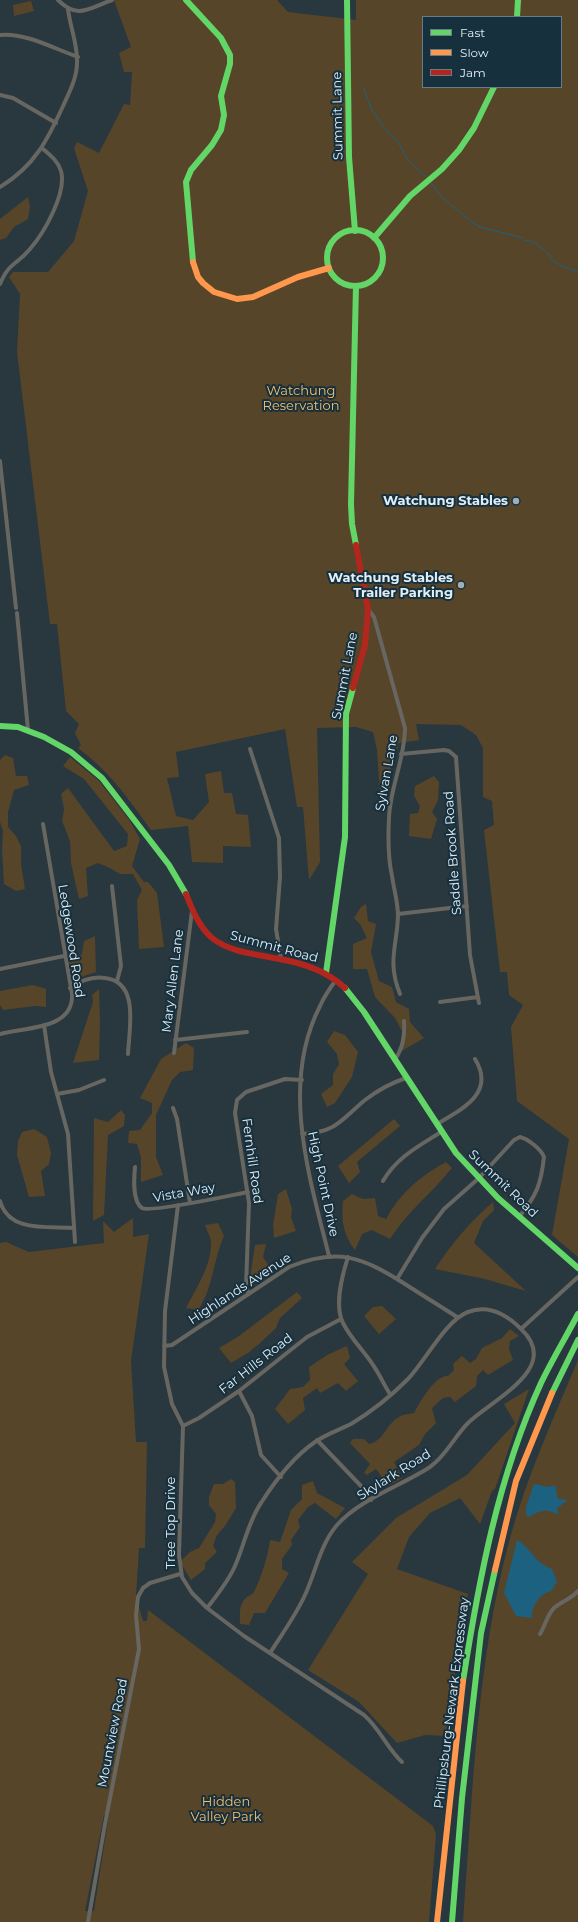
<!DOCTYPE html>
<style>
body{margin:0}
#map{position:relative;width:578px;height:1922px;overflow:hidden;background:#29373f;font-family:Montserrat,sans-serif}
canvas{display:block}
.legend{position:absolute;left:422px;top:16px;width:140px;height:72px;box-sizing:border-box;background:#17303d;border:1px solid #677c87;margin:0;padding:5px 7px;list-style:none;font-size:12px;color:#e0eef6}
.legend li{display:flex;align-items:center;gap:8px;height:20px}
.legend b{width:20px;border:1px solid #677c87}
</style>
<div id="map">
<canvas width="578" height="1922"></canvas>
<ul class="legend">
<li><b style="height:5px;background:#63d668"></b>Fast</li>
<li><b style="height:5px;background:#ff974d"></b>Slow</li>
<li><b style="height:5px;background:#b3261e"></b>Jam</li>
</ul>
</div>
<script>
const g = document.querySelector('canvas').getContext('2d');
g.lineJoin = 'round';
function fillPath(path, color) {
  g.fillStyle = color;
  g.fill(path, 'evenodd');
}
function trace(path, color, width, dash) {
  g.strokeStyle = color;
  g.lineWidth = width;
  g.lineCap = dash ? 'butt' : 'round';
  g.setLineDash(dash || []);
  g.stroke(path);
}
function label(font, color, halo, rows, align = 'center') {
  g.font = font + ' Montserrat,sans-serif';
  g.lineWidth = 4;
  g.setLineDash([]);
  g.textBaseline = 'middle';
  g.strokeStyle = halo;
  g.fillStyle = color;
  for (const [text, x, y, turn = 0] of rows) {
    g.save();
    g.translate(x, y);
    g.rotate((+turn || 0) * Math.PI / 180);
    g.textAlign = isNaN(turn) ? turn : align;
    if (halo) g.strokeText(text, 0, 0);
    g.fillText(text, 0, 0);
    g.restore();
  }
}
fillPath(new Path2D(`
 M114,0h163l11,12 68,8v-20h222v1257l-26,-22 17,-96 -52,-38 -6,-74 12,-22 -14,-10 -2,-23h-7l-16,-142 10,-5 -2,-24 -9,-4v-49l-7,-13 -15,-10 -45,-1 3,16 -20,3 -9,28v18l-10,3 -3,-42 -4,-18 -17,-5 -39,1 3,134 -11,18 -6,-73h-6l-12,-78 -109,23 3,25 -12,1 9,38 17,4 16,-18 -4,-28 16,-3 3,22h8l4,21 12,1 3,32 -28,-1v17l-31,-1 -4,-36 -37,4c-24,-33 -40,-57 -73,-82l3,-3 -6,-12 4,-9 -13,-13 -9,-87h-7l-33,-272 3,-58 -11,-17 4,-5h35l26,-31 14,-50 -14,-43 3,-6 22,11 25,-49 6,1 2,-33h-8l-5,-19 12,-6zM423,17h138v70h-138z
 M31,1l3,10 -20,5 -1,-11z
 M28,197l2,9 -2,13 -14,8 -8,11 -6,2v-21z
 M5,755l8,3 3,18h11l2,9 -15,5 -6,22v15l8,9 5,10v18l4,25 -9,2 -12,-7 -2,-35 1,-18 -3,-9v-62z
 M70,757l29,24 31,40 10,18 -8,27 12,16h4l9,11 7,54 -25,2 -2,-49 5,-10 -9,-16h-13l-10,-6 -12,-5 -12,5 2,28 -9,3 -8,-36 -1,-22 -8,-20 2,-12 -3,-15 7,-6 46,63 13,-5 1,-12 -44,-55 -21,-13z
 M434,776l5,6 -1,18 -6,12 5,7 -6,20 -22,-3 1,-22 8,-1 2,-7 -6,-10 1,-10z
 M366,904l2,17 8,3 -5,28 8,29 13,6 4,15 13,7 1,13 14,16 -24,14 2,-21 -7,-13 -20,-21 -8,-28h-14v-25l14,-6 -7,-14 -6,-6 7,-11z
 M95,936l1,36 -24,8 -3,-19 13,-7 2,-13z
 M33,985l13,4v18l-11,-1 -32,4 -3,-5v-14z
 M99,989l1,32 -1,39 -26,3 20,-61 -1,-7z
 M334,1031l11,4 13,17 -6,25 -17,26 -8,4 -6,-13 12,-9v-11l6,-10 -2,-10 -10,-12z
 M186,1043l8,5 -1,22 -13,2 -8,8 -16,35v42l7,18 -22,7v-25l-4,-13 -9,-1 1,-12 11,-1 12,-17v-10l-12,-5 21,-39z
 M121,1110l4,5 -1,11 -16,9 -4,80 -11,6 1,-103 14,4z
 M394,1119l6,7 -43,36 3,10 -11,11 -11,-17z
 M34,1129l13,8 4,16 -2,11 -8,7 4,25 -16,1 -12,-42 1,-14 4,-9z
 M446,1162l6,6c-21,26 -44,43 -62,71l-18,-9 -10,4 -7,16c-12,-14 -14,-32 -12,-49l9,-7 11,5 12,-1 3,18 8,3c13,-25 35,-44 60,-57z
 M286,1189l6,20 -1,8 5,14 -22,7 -1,-13 5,-31z
 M493,1202l1,8 -11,11 -9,22 52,48 -41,-12 -50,-10c18,-27 33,-45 58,-67z
 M133,1218v19l16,-3 -18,127 5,81h11l-2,106h-6l-3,49 7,24h4l1,-11 285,216 3,8 -7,88h-429v-679l6,-1 23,10 75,-9 -1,-22 11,11zM109,1814l-15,97h-9l19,-96z
 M218,1223l6,13c-8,18 -10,36 -16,54 -2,7 -7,13 -9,20l-13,-2c10,-20 25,-41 25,-65 0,-6 -4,-12 -6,-18z
 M266,1244l-3,13 8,12 -21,9 5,-33z
 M297,1292l5,6 -22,20 -4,10 -17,16 -11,9 -17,10 -12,-15 20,-12z
 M382,1306l14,13 -17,15 -15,-18 9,-9z
 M510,1329l9,7 -9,5 -1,8 4,11 -25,15 -5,-5 -6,6 -1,10 -21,16 -5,-5 -7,1 -11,10 4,15 -11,11 -6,11 -25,17 8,16 -14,8 -12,-17 -9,6 -3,-2 6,-9 -20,-21 3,-4h11l5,5c15,-3 17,-20 30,-27 4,-3 10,-3 15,-4 6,-11 21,-38 34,-37l6,-6 -1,-6 9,-8 8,7 6,-4 6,-11 20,-10z
 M347,1346l3,12 -6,6 14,17 -12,10 -8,-8 -18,10 -3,-5 -14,10 2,12 -17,14 -13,-15 15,-20 13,-2 7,-7 -1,-13 18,-12z
 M578,1360v562h-115c10,-128 13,-259 47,-384 17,-62 43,-119 68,-178z
 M529,1389l-34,100 -3,2 -12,33 -20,-26 -30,15 -21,24 -12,32 71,25 -8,38 -13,104 -22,-1 -28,8 -38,-41 -51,-32 60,-96 -16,-12 44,-44 71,-43 48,-52 -11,-19z
 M231,1479l4,3 1,26 -11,18 -8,9 -4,11 4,6 -12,11v6l-14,11 -11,-18 10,-10 9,-4 16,-26 1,-8 -7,-9v-8l5,-13h9z
 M313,1481l4,12 28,15 -9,11 -21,-16 -7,4 -10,13 2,7 -9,13 1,5 -10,14v10l7,4 -24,40h-11l-5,12 -9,-1c0,-9 -2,-20 7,-27 3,-2 5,-2 7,-5 7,-14 14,-36 16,-52l10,2 11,-32 11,-11v-14z`), '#574529');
fillPath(new Path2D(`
 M534,1484l15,3 6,-2 3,14 10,1 -11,8 2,7c-12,-7 -19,-5 -30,2l-3,-2v-8z
 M517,1540c13,7 18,23 35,29l5,13 -6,9c-11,3 -20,15 -19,27l-16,-2 -12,-23z`), '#1d6180');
trace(new Path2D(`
 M363,87l9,23 17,24 9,8 10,18 17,16
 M430,182l15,18 28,23 7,4 43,11
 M525,240l9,2 15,12 2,5 9,6 18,7`), '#1d6180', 1);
trace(new Path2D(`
 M58,0c20,20 31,8 54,0
 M0,35c24,-3 55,14 78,22
 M0,95l13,3 43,25
 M0,187c35,-21 48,-48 64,-83 6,-13 13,-27 13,-41 1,-18 -7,-36 -9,-54
 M0,284c9,-22 17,-19 30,-35 14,-16 37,-56 31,-78 -3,-10 -11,-16 -19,-23
 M0,461l16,147
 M368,609l6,8 31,111c0,30 -15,60 -16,90 -1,19 -1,40 3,58 2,14 6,26 6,40 -1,30 -11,46 2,78
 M17,613l11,117
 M250,749l29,89 1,39 -4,52 5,30
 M401,754l43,-4 5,1 7,6 14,198 9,48
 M112,886l9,80 -4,15
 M398,914l69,-8
 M0,969l64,-13
 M70,988c10,-7 22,-12 35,-10 35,4 24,51 23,76
 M440,1002l38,-5
 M44,1025l7,47 17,62 7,108
 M0,1034c25,-7 74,-4 72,-40l-29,-170
 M175,1040l72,-8
 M174,1053l18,-142
 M395,1060c8,-13 10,-24 9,-39
 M57,1094l22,-4 25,-10
 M173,1108l4,11 13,84
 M437,1124c25,-15 59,-31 38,-65
 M302,1134c34,-1 40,-15 63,-34 13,-10 26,-17 41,-22
 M135,1167c-1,11 -3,34 7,41 9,5 90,-13 106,-16
 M383,1181c14,-24 36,-35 58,-49
 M0,1201c9,32 48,25 74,27
 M178,1205l-13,106 -1,56 8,37 11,22 -4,129 3,22 10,16 15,15 37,28 120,79c16,14 23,33 38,47
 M329,1256c-20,-80 -49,-172 -9,-250 4,-9 10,-18 16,-26
 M348,1257c-6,19 -14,48 -5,66 8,16 21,28 30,42 7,10 11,20 17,29
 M397,1279l25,-41 22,-29 35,-31 35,-38 6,-3c8,2 21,12 24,20 -3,27 -7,38 -25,60
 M249,1294l-3,-7 3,-84 -14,-90 2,-13 9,-8 39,-13 17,1
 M521,1329l57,-52
 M164,1346l8,-1 117,-78c49,-20 73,-10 116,17 17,11 35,22 52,33
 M239,1391l13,25 9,39 20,22
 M183,1426l16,-8 40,-27 68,-54 34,-18
 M317,1440l44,46 10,14
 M207,1608c10,-13 21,-26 28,-42 9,-20 13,-44 26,-63 14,-22 32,-46 54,-61 11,-8 24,-12 36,-18 20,-12 41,-29 57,-45 18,-19 38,-59 60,-67 21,-8 39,3 53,17 42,39 -30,71 -53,94 -14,14 -22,33 -38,44 -29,19 -70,32 -93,58 -17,20 -21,46 -32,70 -9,20 -23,39 -35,58
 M540,1634c5,-8 7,-19 14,-26 8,-7 17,-9 24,-17
 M88,1922l17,-98 34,-175 -3,-34 2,-18 5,-9 7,-5 30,-9`), '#686660', 4);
trace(new Path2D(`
 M186,0l35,38 9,17v9l-9,32 3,19 -3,15 -9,15 -21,25 -5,12 7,80
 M347,0l2,157 6,74
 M517,17l1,-17
 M327 258a28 28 0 1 1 56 0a28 28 0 1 1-56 0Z
 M374,238l36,-42 32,-27 17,-19 15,-22 20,-41
 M356,286l-5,218 1,20 4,21
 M0,726l18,1 26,10 27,15 31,26 67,87 17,29
 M326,973l19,-136 1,-123 7,-26
 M345,988l19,24 92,141 42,45 80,70
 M552,1393l26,-53
 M463,1681c16,-102 35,-204 78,-298 11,-23 25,-46 37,-69
 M452,1922l10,-124 19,-165 14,-63`), '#63d668', 6);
trace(new Path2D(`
 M193,262l5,15 5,6 11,9 23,7 16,-2 45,-20 31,-9
 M495,1570l21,-89 36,-88
 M437,1922l26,-241`), '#ff974d', 6);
trace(new Path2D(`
 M353,688l12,-43 3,-36 -12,-64
 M186,894c6,15 13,33 26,44 19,15 44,16 67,21 24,4 48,12 66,29`), '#b3261e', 6);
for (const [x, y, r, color] of [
 [516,501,4,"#a0aeb6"],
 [461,585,4,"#a0aeb6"]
]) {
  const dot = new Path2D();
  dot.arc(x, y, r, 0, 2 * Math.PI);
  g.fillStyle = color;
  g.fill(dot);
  trace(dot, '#17303d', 1.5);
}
label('13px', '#e0eef6', '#17303d', [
 ["Summit Lane",338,116,-91],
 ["Summit Lane",345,676,-79],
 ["Sylvan Lane",387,773,-80],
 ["Saddle Brook Road",453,853,-94],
 ["Ledgewood Road",71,941,81],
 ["Summit Road",274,947,15],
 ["Mary Allen Lane",173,981,-83],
 ["Fernhill Road",252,1161,82],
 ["High Point Drive",323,1184,78],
 ["Summit Road",503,1184,44],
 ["Vista Way",184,1193,-10],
 ["Highlands Avenue",240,1289,-33],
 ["Far Hills Road",256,1364,-38],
 ["Skylark Road",394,1475,-32],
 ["Tree Top Drive",171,1523,-90],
 ["Phillipsburg-Newark Expressway",452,1703,-83],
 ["Mountview Road",113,1733,-79]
]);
label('13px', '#f7bf6e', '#17303d', [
 ["Watchung",301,391],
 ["Reservation",301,406],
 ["Hidden",226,1802],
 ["Valley Park",226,1817]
]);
label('bold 13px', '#e0eef6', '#17303d', [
 ["Watchung Stables",508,501],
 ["Watchung Stables",453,578],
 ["Trailer Parking",453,593]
], 'right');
</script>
